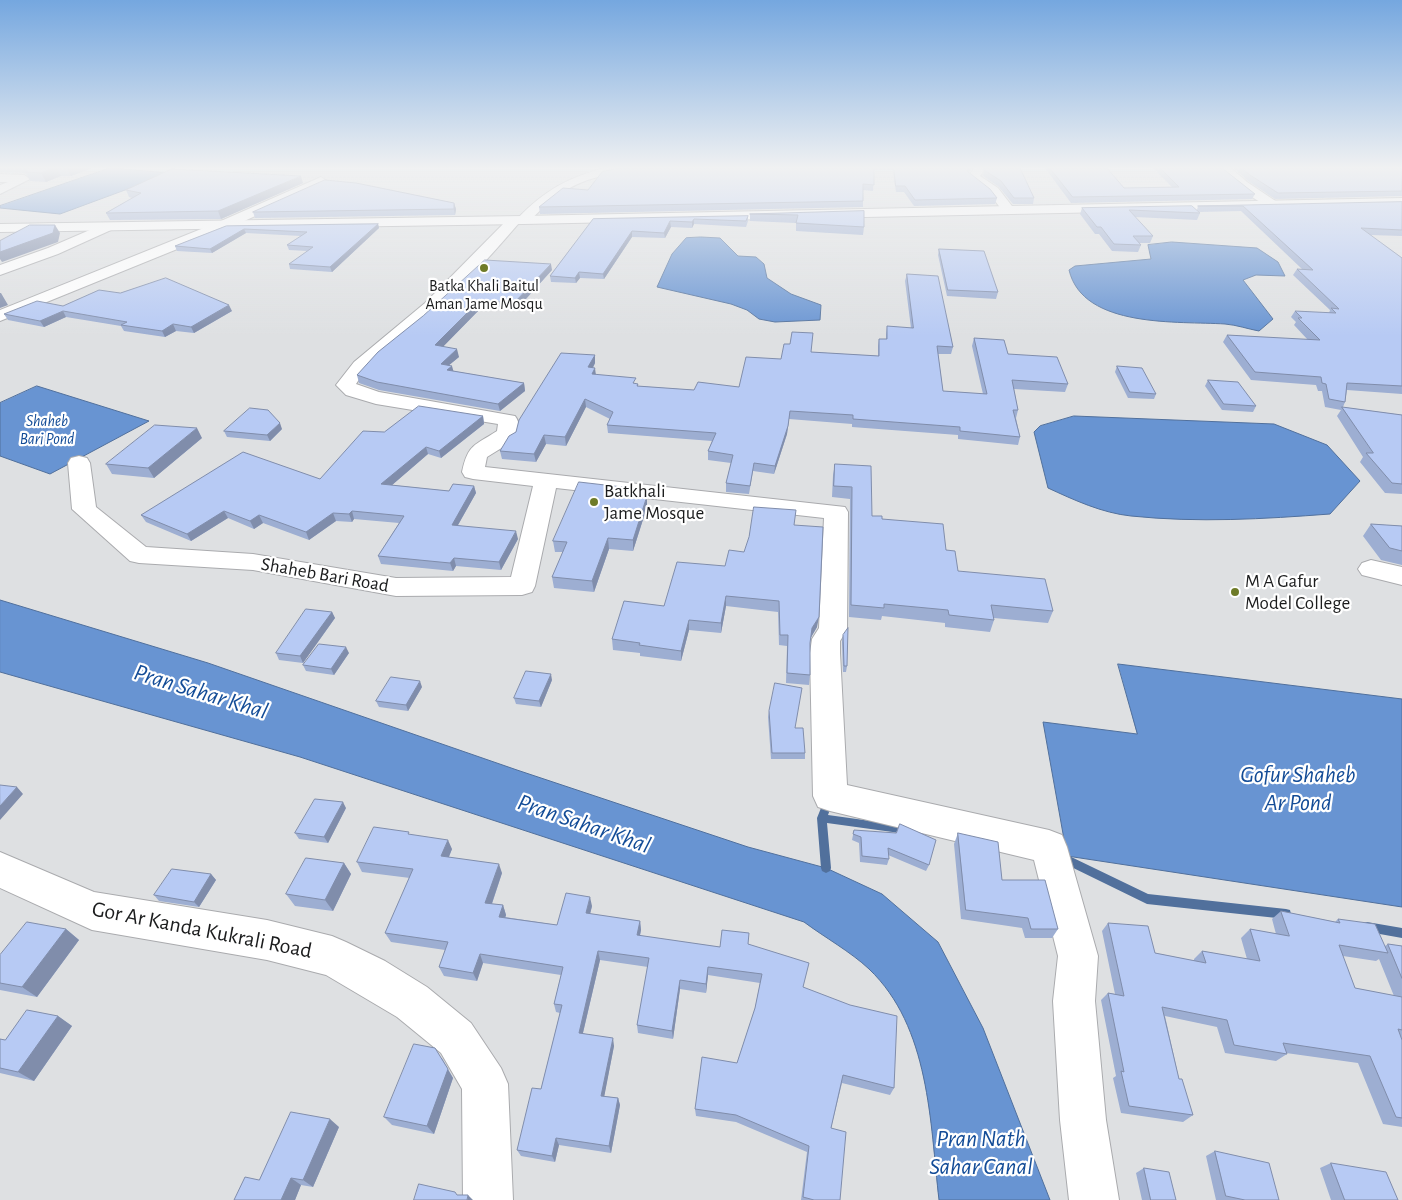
<!DOCTYPE html>
<style>
body{margin:0}
canvas{display:block;background:#dee0e2}
</style>
<canvas width="1402" height="1200"></canvas>
<script>
const g = document.querySelector('canvas').getContext('2d');
g.lineJoin = 'round';
function fillPath(path, color) {
  g.fillStyle = color;
  g.fill(path, 'evenodd');
}
function trace(path, color, width, dash) {
  g.strokeStyle = color;
  g.lineWidth = width;
  g.lineCap = dash ? 'butt' : 'round';
  g.setLineDash(dash || []);
  g.stroke(path);
}
function label(font, color, halo, rows, align = 'center') {
  g.font = font + ' "Alegreya Sans",sans-serif';
  g.lineWidth = 4.5;
  g.setLineDash([]);
  g.textBaseline = 'middle';
  g.strokeStyle = halo;
  g.fillStyle = color;
  for (const [text, x, y, turn = 0] of rows) {
    g.save();
    g.translate(x, y);
    g.rotate((+turn || 0) * Math.PI / 180);
    g.textAlign = isNaN(turn) ? turn : align;
    if (halo) g.strokeText(text, 0, 0);
    g.fillText(text, 0, 0);
    g.restore();
  }
}
const water = new Path2D(`
 M110,168l61,5 -111,41 -60,-6v-2z
 M701,237l19,1 18,18 18,1 8,7 3,14 24,16 30,11 -1,15 -45,2 -16,-3 -12,-9 -16,-6 -74,-17 15,-33 14,-16z
 M1172,242l85,6 21,14 7,14 -29,-1 -13,5 30,39 -14,12c-11,-2 -22,-6 -34,-7 -46,-3 -142,5 -156,-54l6,-4 76,-7 -3,-14z
 M37,386l112,35 -99,53 -50,-18v-53z
 M1074,416l200,8 53,21 33,36 -30,33c-66,5 -132,9 -199,2 -29,-3 -57,-16 -83,-28l-14,-56 6,-6z
 M0,600l208,63 309,107 231,77 78,21 56,26 56,48 45,86 67,172h-111c-9,-78 -9,-173 -70,-231 -18,-17 -45,-32 -65,-47l-504,-165 -300,-85z
 M1118,664l284,35v208l-335,-51 -24,-134 94,12z`);
fillPath(water, '#6894d2');
trace(water, '#51709c', 1);
fillPath(new Path2D(`
 M828,797l3,1 2,3 -5,14 79,11 3,1 2,3 -2,3 -3,1 -80,-11 4,45 -1,3 -4,2 -4,-2 -1,-3 -4,-50 8,-20z
 M1063,853l85,41 138,15 4,1 1,4 -1,4 -4,1 -139,-15 -88,-43 -1,-3 1,-3z
 M1367,922l35,6v10l-39,-7 -1,-4 1,-4z`), '#51709c');
const minor = new Path2D(`
 M606,168h25l-2,2c-10,3 -20,4 -31,7 -29,7 -50,24 -70,46h-9c-30,35 -61,69 -95,99 -23,20 -51,35 -68,62l23,8 136,24c5,6 5,16 1,23l-29,18 -2,10 360,40 3,5 -1,118 -7,11v12l7,132 202,45 13,5 5,12 31,109 -3,45 11,119 13,80h-50l-9,-80 -7,-119 5,-45 -24,-96 -204,-49 -12,-4 -5,-11 -3,-143 2,-14 7,-11 5,-110 -268,-30 -21,98 -3,6 -10,3 -126,1 -143,-26 -114,-7 -9,-2 -58,-52 -4,-46 3,-5 8,-2 8,2 3,5 6,44 50,40 107,7 143,24 115,-1 22,-91 -60,-7 -8,-2 -3,-5c6,-28 12,-26 35,-41l1,-7 -122,-20 -30,-9 -10,-10 18,-23 71,-59 85,-86h9c25,-26 51,-41 87,-49z
 M974,168h12l-6,8 18,12 17,22 -1,3h-10l-14,-19 -20,-15 -2,-2z
 M1218,168h13l16,14 33,22 -1,3c-15,3 -52,-27 -61,-39z
 M0,174l24,1 6,4 -30,15v-9l8,-3h-8z
 M321,177l6,4 -2,3 -96,44 -229,93v-11l221,-89z
 M106,223l5,1 2,3 -2,3 -53,24 -58,21v-10l48,-17z
 M1371,560l31,7v18l-40,-10 -4,-6 4,-6z
 M0,852l94,40 173,28 65,16 14,6 39,19 42,26 44,36 30,45 7,16 5,116h-50l-1,-111 -21,-36 -44,-36 -71,-42 -59,-15 -175,-30 -92,-42z`);
const major = new Path2D(`
 M1402,198v8l-879,18 -523,8v-8l523,-8z`);
trace(minor, '#aaabae', 2);
trace(major, '#aaabae', 2);
fillPath(minor, '#fff');
fillPath(major, '#fff');
fillPath(new Path2D(`
 M0,168h92l-21,8h-10l-15,6 -16,-1 -3,-6 -3,-2 -24,-1z
 M619,168h353l-3,5 28,25 -2,6 -81,2 -10,-14h-8l-3,-22h-19l-1,21 -10,-1v17l-323,7 -1,-7 49,-17z
 M1045,168h62l17,20 48,-1 -19,-19h69l33,26 -3,5 -181,4z
 M1234,168h168v28l-127,3 -27,-18z
 M984,170l50,28 -1,6h-20l-14,-17 -16,-11z
 M303,183l-82,36 -111,1 -4,-7 26,-15 -3,-1 -3,-7z
 M1402,202v34l-32,-1 32,23v136l-55,-4 -2,12 -2,5 59,8v79l-17,-1 -25,-31 3,-5 -26,-41 4,-6 -16,-3 -3,-16h-4l-2,-6 -65,-5 -28,-38 4,-7 81,5 -14,-15 2,-3 -5,-5 4,-6 34,2 1,-3 -37,-35 4,-6h5l-61,-58 -43,1 2,1 -3,7 -62,-3 18,19 -3,7h-11l2,2 -3,7 -26,-1 -13,-17h-4l-15,-20 2,-6 115,2 1,-4z
 M454,203l2,6 -1,6 -200,3 -2,-6z
 M864,211v16l-1,8 -67,-4v-8l-46,-2v-7z
 M748,216v5l-2,6 -52,-3 -2,4 -21,-1 -6,11 -33,-1 -28,42 -24,-1 -4,5 -25,-1 -1,-6 43,-57z
 M378,224l1,4 -47,44 -42,-3 -1,-5 19,-13 -19,-1 -2,-5 14,-9 -55,-3 -34,20 -35,-2 -2,-5 51,-20z
 M939,249l59,43 -2,7 -49,-3 -9,-41z
 M552,270l-36,40 -34,-3 -40,40 17,10 -10,8 4,6 71,12 1,8 -25,20 -121,-21 -20,-7 -2,-8 66,-59z
 M907,274l46,73 -2,7h-13l5,37 40,3 -11,-48 2,-8 34,16 60,30 -3,8 -51,-3 4,21 -2,8 4,19 -2,8 -60,-6v-4l-106,-8v-3l-63,-5 -2,15 -13,40 -21,-3 -4,23 -23,-2v-9l5,-20 -23,-3v-9l4,-10 -104,-8 -1,-8 3,-6 -24,-12 -20,39 -20,-2 -10,18 -34,-3 -2,-8 16,-19 79,-77v8l-2,5 3,7 42,9v2l56,4 45,-3 42,-28 30,-7 67,4v-10l1,-7h7v-5l1,-8 24,2 -6,-47z
 M63,306l169,5 -38,22 -18,-2 -11,6 -41,-6 -3,-5 -55,-9 -22,10 -36,-7 -4,-6z
 M1117,366l39,28 -2,5 -26,-1 -13,-26z
 M1208,380l48,26 -3,6 -31,-2 -17,-24z
 M483,416l1,8 -43,34 -13,-4 -36,31 57,6 25,-5 2,7 -18,32 60,14 -17,31 -45,-4 -3,5 -72,-7 -3,-8 21,-33 -45,-4 -2,3 -16,-1 -27,19 -46,-17 -9,6 -26,-11 -37,23 -45,-19 -5,-7 179,-36 64,-47z
 M282,429l-12,12 -43,-4 -3,-6z
 M202,438l-48,40 -42,-4 -6,-10z
 M835,464l37,52 10,3 64,31 12,21 95,40 -5,12 -54,-5v2l-4,12 -45,-5v-4l-63,-7 -1,4 -32,-3 1,-118 -18,-2 1,-22z
 M631,488v7l16,12 -14,44 -24,-2 -15,43 -40,-4 -2,-11 11,-25h-8l-2,-11z
 M1371,524l31,2v39l-21,-5 -18,-24z
 M794,525l23,102 -7,12v36l-1,10 -23,-2 1,-37 -8,-1 -1,-33 -52,-6 -5,27 -32,-3 -8,31 -41,-5v-3l-27,-3 -1,-11 113,-73 19,-14z
 M332,612l3,6 -32,45 -24,-3 -3,-7z
 M843,635l4,31 -1,6h-3l-1,-30z
 M349,653l-15,22 -28,-4 -3,-6z
 M552,680l-11,27 -25,-3 -2,-6z
 M422,687l-14,24 -29,-4 -3,-6z
 M769,711l26,17 10,25v6h-34l-3,-42z
 M346,808l-18,35 -29,-4 -4,-6z
 M854,830l75,35 -3,6 -38,-16 1,4 -2,6 -27,-3 -1,-19 -7,-3z
 M958,833l44,47 56,49 -6,9h-27l-3,-10 -61,-9 -7,-75z
 M410,835l42,14 -3,8 53,16 -10,31 11,1 3,10 -1,2 52,8 35,-19 -2,8 50,7 1,9 -1,6 80,11 28,-3 55,43 91,101 -4,7 -48,-12 -11,45 9,72h-39l6,-48 -71,-30 -40,-6 -1,-7 42,-46 18,-55 5,-25 -52,-8 -2,18 -26,-4 -7,50 -35,-6 -1,-8 11,-58 -48,-7 -17,73 31,13 -10,50 14,2 2,7 -9,48 -52,-8 -4,17 -34,-6 -4,-6 24,-61 19,-76 -4,-1 -2,-8 7,-29 -78,-12 -6,18 -33,-5 -5,-9 6,-17 -54,-8 -6,-9 25,-55 -48,-6 -5,-10z
 M344,863l7,11 -18,37 -38,-5 -9,-12z
 M211,874l5,6 -17,27 -40,-6 -5,-6z
 M1281,911l54,11 3,-3 47,27 3,-2 14,2v181l-19,-3 -25,-61 -72,-10 1,1 -11,7 -51,-8 -8,-26 -52,-11 14,63 14,36 -10,7 -62,-9 -8,-35 3,-2 -15,-76 7,-7 7,1 -13,-63 6,-8 47,30 39,8v-2l8,-8 45,8 -6,-21 9,-9 26,5 -4,-15zM1343,956l33,5 3,-2 15,37 -39,-8z
 M66,929l13,11 -42,57 -37,-7v-35z
 M58,1016l14,10 -38,55 -34,-8v-34l5,1z
 M442,1058l11,20 -19,56 -42,-9 -8,-8z
 M339,1127l-26,60 -12,-2 -6,15h-61l25,-20z
 M1215,1151l64,49h-63l-10,-44z
 M1331,1163l67,37h-67l-11,-32z
 M1144,1168l32,32h-34l-6,-27z`), '#9daed2');
fillPath(new Path2D(`
 M54,168h3l4,8 -15,6 -5,-9z
 M67,168h25l-21,8z
 M301,176l2,7 -82,36 -3,-8z
 M454,203l2,6 -1,6 -1,-6z
 M694,219v5l-2,4v-6z
 M670,221l1,6 -6,11 -1,-5z
 M378,224l1,4 -47,44 -2,-5z
 M55,225l5,8 -2,9 -56,20 -2,-3v-7z
 M244,229l2,4 -34,20 -2,-4z
 M632,231v6l-28,42 -1,-5z
 M551,264l1,6 -36,40 -2,-7z
 M579,272l1,6 -4,5 -1,-5z
 M0,293h1l7,12 -8,3z
 M480,300l2,7 -45,46 -2,-8z
 M229,305l3,6 -38,22 -3,-6z
 M63,311l3,6 -22,10 -4,-6z
 M173,324l3,7 -11,6 -3,-6z
 M457,349l2,8 -17,14 -1,-7z
 M595,355v8l-6,12 -1,-8z
 M452,366l2,7 -7,-3z
 M595,368l1,8 -4,-2z
 M524,383l1,8 -25,20 -2,-7z
 M585,399l1,8 -20,39 -1,-9z
 M790,411l-3,23 -13,40 1,-8z
 M483,416l1,8 -43,34 -2,-7z
 M280,423l2,6 -12,12 -3,-6z
 M197,428l5,10 -48,40 -6,-10z
 M544,435l2,9 -10,18 -2,-8z
 M426,447l2,7 -44,38 -3,-8z
 M474,486l2,7 -22,39 -2,-7z
 M647,496v11l-14,44v-11z
 M224,511l4,7 -37,23 -4,-7z
 M352,511l2,8 -2,3 -3,-8z
 M333,513l3,8 -27,19 -3,-8z
 M259,515l4,8 -9,6 -4,-8z
 M516,531l2,8 -17,31 -2,-8z
 M608,538l1,11 -15,43 -2,-11z
 M454,558l2,8 -3,5 -3,-8z
 M726,596v10l-5,27v-10z
 M332,612l3,6 -32,45 -3,-7z
 M819,617l-2,10 -7,12 2,-11z
 M689,620v10l-8,31v-10z
 M346,647l3,6 -15,22 -3,-6z
 M551,674l1,6 -11,27 -2,-6z
 M420,681l2,6 -14,24 -2,-6z
 M17,787l6,7 -23,26v-14z
 M343,802l3,6 -18,35 -4,-6z
 M448,840l4,9 -7,17 -4,-10z
 M344,863l7,11 -18,37 -8,-11z
 M499,864l3,9 -13,39 -4,-9z
 M211,874l5,6 -17,27 -5,-5z
 M590,897l2,9 -4,16 -2,-9z
 M503,905l3,10 -3,11 -4,-9z
 M640,921l1,9 -3,14 -1,-9z
 M66,929l13,11 -42,57 -15,-10z
 M598,951l2,9 -19,81 -2,-8z
 M480,954l3,9 -6,18 -4,-8z
 M708,967v8l-2,18v-9z
 M680,980v9l-7,50 -1,-8z
 M58,1016l14,10 -38,55 -16,-9z
 M613,1038l1,8 -11,57 -2,-7z
 M435,1048l18,30 -19,56 -7,-8z
 M618,1098l2,7 -9,48 -2,-7z
 M330,1119l9,8 -26,60 -10,-7z
 M556,1138l3,7 -4,17 -3,-6z
 M291,1178l10,7 -6,15h-14z
 M468,1195l5,5h-6z`), '#808dab');
const building = new Path2D(`
 M25,168h29l-13,5 -15,-1v-3z
 M619,168h255v17l-11,-1v17l-324,6 24,-19 25,2 14,-18z
 M894,168h75l-2,3 23,18 7,9 -82,2 -10,-14h-9z
 M985,168h35l14,30h-20l-13,-17 -17,-11z
 M1050,168h57l17,20 55,-1 -19,-19h62l33,26 -182,3z
 M1242,168h160v23l-124,2 -28,-18z
 M172,169l129,7 -83,35 -112,2 35,-20 -15,-3z
 M325,180l31,3 98,20v6l-201,3z
 M1402,202v28l-41,-2 41,30v128l-55,-3 -2,19 -16,-3 -3,-15 -4,-1 -1,-6 -66,-5 -28,-37 93,5 -22,-22h4l-7,-7 41,2 -5,-5 8,1 -42,-40 16,1 -70,-64h-45z
 M1192,206l8,7 -71,-3 24,26h-20l8,9 -27,-1 -13,-17h-4l-15,-19z
 M864,211v16l-68,-4 2,-8 -48,-1z
 M748,216l-2,5 -52,-2 -2,3 -22,-1 -6,12 -32,-2 -29,43 -24,-2 -4,6 -25,-2 43,-57z
 M378,224l-48,43 -41,-3 24,-17 -26,-2 20,-13 -63,-3 -34,20 -35,-3 51,-20z
 M30,225h25l-2,8 -53,19v-11z
 M939,249l45,2 14,41 -50,-2z
 M485,260l66,4 -37,39 -34,-3 -45,45 22,4 -16,15 11,2 -5,4 77,13 -26,21 -121,-22 -20,-7 21,-23 45,-36z
 M907,274l31,2 15,71 -16,-1 6,45 44,3 -13,-56 30,2 4,14 49,3 11,27 -56,-4 6,30h-5l7,27 -60,-6v-4l-107,-8v-4l-63,-4 -2,15 -13,40 -21,-3 -4,23 -24,-3 7,-28 -25,-4 8,-18 -109,-8 6,-13 -28,-13 -20,38 -21,-2 -10,19 -34,-3 9,-15 7,-4 3,-12 42,-67 34,2 -7,12 7,1 -3,6 44,4 -3,5 5,1 -1,2 57,4 4,-8 41,5 7,-30 35,2 3,-15h6l2,-12 21,1 -2,19 68,4v-17h8v-13l26,2z
 M166,278l63,27 -38,22 -18,-3 -11,7 -41,-6 6,-3 -64,-11 -23,10 -36,-7 33,-13 26,5 36,-16 21,3z
 M1117,366l25,2 14,26 -26,-2z
 M1208,380l30,2 18,24 -32,-2z
 M419,406l64,10 -44,35 -13,-4 -45,37 68,7 4,-7 21,2 -22,39 64,6 -17,31 -45,-4 -4,5 -72,-7 26,-40 -52,-5 -3,3 -16,-1 -27,19 -47,-17 -9,6 -26,-10 -37,23 -46,-19 102,-63 77,27 43,-48 21,1z
 M1342,407l60,8v69l-10,-1 -26,-30h7z
 M250,408l18,2 12,13 -13,12 -43,-4z
 M155,425l42,3 -49,40 -42,-4z
 M835,464l36,2 1,50h10v3l61,5 3,26 9,1 3,20 87,8 8,32 -62,-6 3,15 -45,-5 -1,-5 -64,-6v4l-33,-3 1,-118 -18,-1z
 M579,482l52,6 -3,7 19,1 -14,44 -25,-2 -16,43 -40,-4 15,-35 -14,-1z
 M754,507l42,3 -2,15 29,2 -4,90 -7,11 -2,15v32l-23,-2 1,-38h-8l-1,-34 -53,-5 -5,27 -32,-3 -8,31 -42,-6 1,-2 -28,-4 12,-38 40,5 13,-44 48,4 4,-16 15,2 5,-15z
 M1371,524l31,2v25l-12,-3z
 M306,609l26,3 -32,44 -24,-3z
 M848,628l-1,38h-3l-1,-31z
 M319,644l27,3 -15,22 -28,-4z
 M526,671l25,3 -12,27 -25,-3z
 M391,677l29,4 -14,24 -30,-4z
 M775,683l27,5 -7,40h8l2,25h-33l-3,-42z
 M0,785l17,2 -17,19z
 M315,799l28,3 -19,35 -29,-4z
 M900,824l36,16 -7,25 -41,-17 1,11 -27,-3 -1,-19 -8,-3 1,-4 42,3z
 M374,827l35,5 -1,2 40,6 -7,16 58,8 -14,39 18,2 -4,12 58,8 9,-32 24,4 -4,16 54,8 -3,14 83,12 2,-17 27,3 -1,11 61,19 -6,24 47,18 47,11 -3,72 -51,-13 -12,53 15,4 -6,68h-26l-11,-3 6,-51 -73,-31 -41,-6 7,-52 35,6 18,-55 7,-34 -54,-7 -2,17 -26,-4 -8,51 -35,-6 12,-67 -51,-7 -19,82 34,5 -12,58 17,2 -9,48 -53,-8 -4,18 -35,-6 15,-62 9,1 21,-84 -8,-1 9,-37 -83,-13 -7,19 -34,-6 9,-25 -63,-9 28,-64 -56,-7z
 M958,833l40,9 4,38h43l13,49h-27l-3,-11 -62,-8z
 M306,858l38,5 -19,37 -39,-6z
 M172,869l39,5 -17,28 -40,-7z
 M1281,911l59,12 -2,-4 37,5 13,29 -49,-8 16,43 47,9v33l-4,-1 4,11v78l-6,-1 -26,-61 -87,-13 4,11 -53,-9 -7,-25 -65,-13 17,72h3l11,36 -64,-9 -8,-35 3,1 -16,-79 16,3 -16,-73 40,3 7,27 51,10 -4,-12 58,10 -10,-32 39,7z
 M27,922l39,7 -44,58 -22,-4v-28z
 M1388,944l14,2v32z
 M27,1010l31,6 -40,56 -18,-4v-29l5,1z
 M414,1044l21,4 13,21 -21,57 -43,-9z
 M291,1112l39,7 -27,61 -12,-2 -10,22h-47l11,-23 14,3z
 M1215,1151l54,12 10,37h-34l-19,-4z
 M1331,1163l55,9 12,28h-53z
 M1144,1168l25,4 7,28h-25z
 M419,1184l36,8 2,3h11l-1,5h-53z`);
fillPath(building, '#b7caf4');
trace(building, '#808dab', 1);
const sky = g.createLinearGradient(0, 0, 0, 336);
sky.addColorStop(0, '#75a7df');
sky.addColorStop(0.5, '#f0f1f2');
sky.addColorStop(1, '#f0f1f200');
g.fillStyle = sky;
g.fillRect(0, 0, 1402, 336);
for (const [x, y, r, color] of [
 [484,268,5,"#6e7b28"],
 [594,502,5,"#6e7b28"],
 [1235,592,5,"#6e7b28"]
]) {
  const dot = new Path2D();
  dot.arc(x, y, r, 0, 2 * Math.PI);
  g.fillStyle = color;
  g.fill(dot);
  trace(dot, '#fff', 2);
}
label('16px', '#1b1c1d', '#fff', [
 ["Batka Khali Baitul",484,286],
 ["Aman Jame Mosqu",484,304]
]);
label('italic 16px', '#134c97', '#fff', [
 ["Shaheb",47,421],
 ["Bari Pond",47,439]
]);
label('19px', '#1b1c1d', '#fff', [
 ["Batkhali",604,491],
 ["Jame Mosque",604,513],
 ["M A Gafur",1245,581],
 ["Model College",1245,603]
], 'left');
label('19px', '#1b1c1d', '#fff', [
 ["Shaheb Bari Road",325,575,10]
]);
label('22px', '#1b1c1d', '#fff', [
 ["Gor Ar Kanda Kukrali Road",202,930,11]
]);
label('italic 24px', '#134c97', '#fff', [
 ["Pran Sahar Khal",201,692,17],
 ["Gofur Shaheb",1298,775],
 ["Ar Pond",1298,803],
 ["Pran Sahar Khal",584,824,19],
 ["Pran Nath",981,1139],
 ["Sahar Canal",981,1167]
]);
</script>
